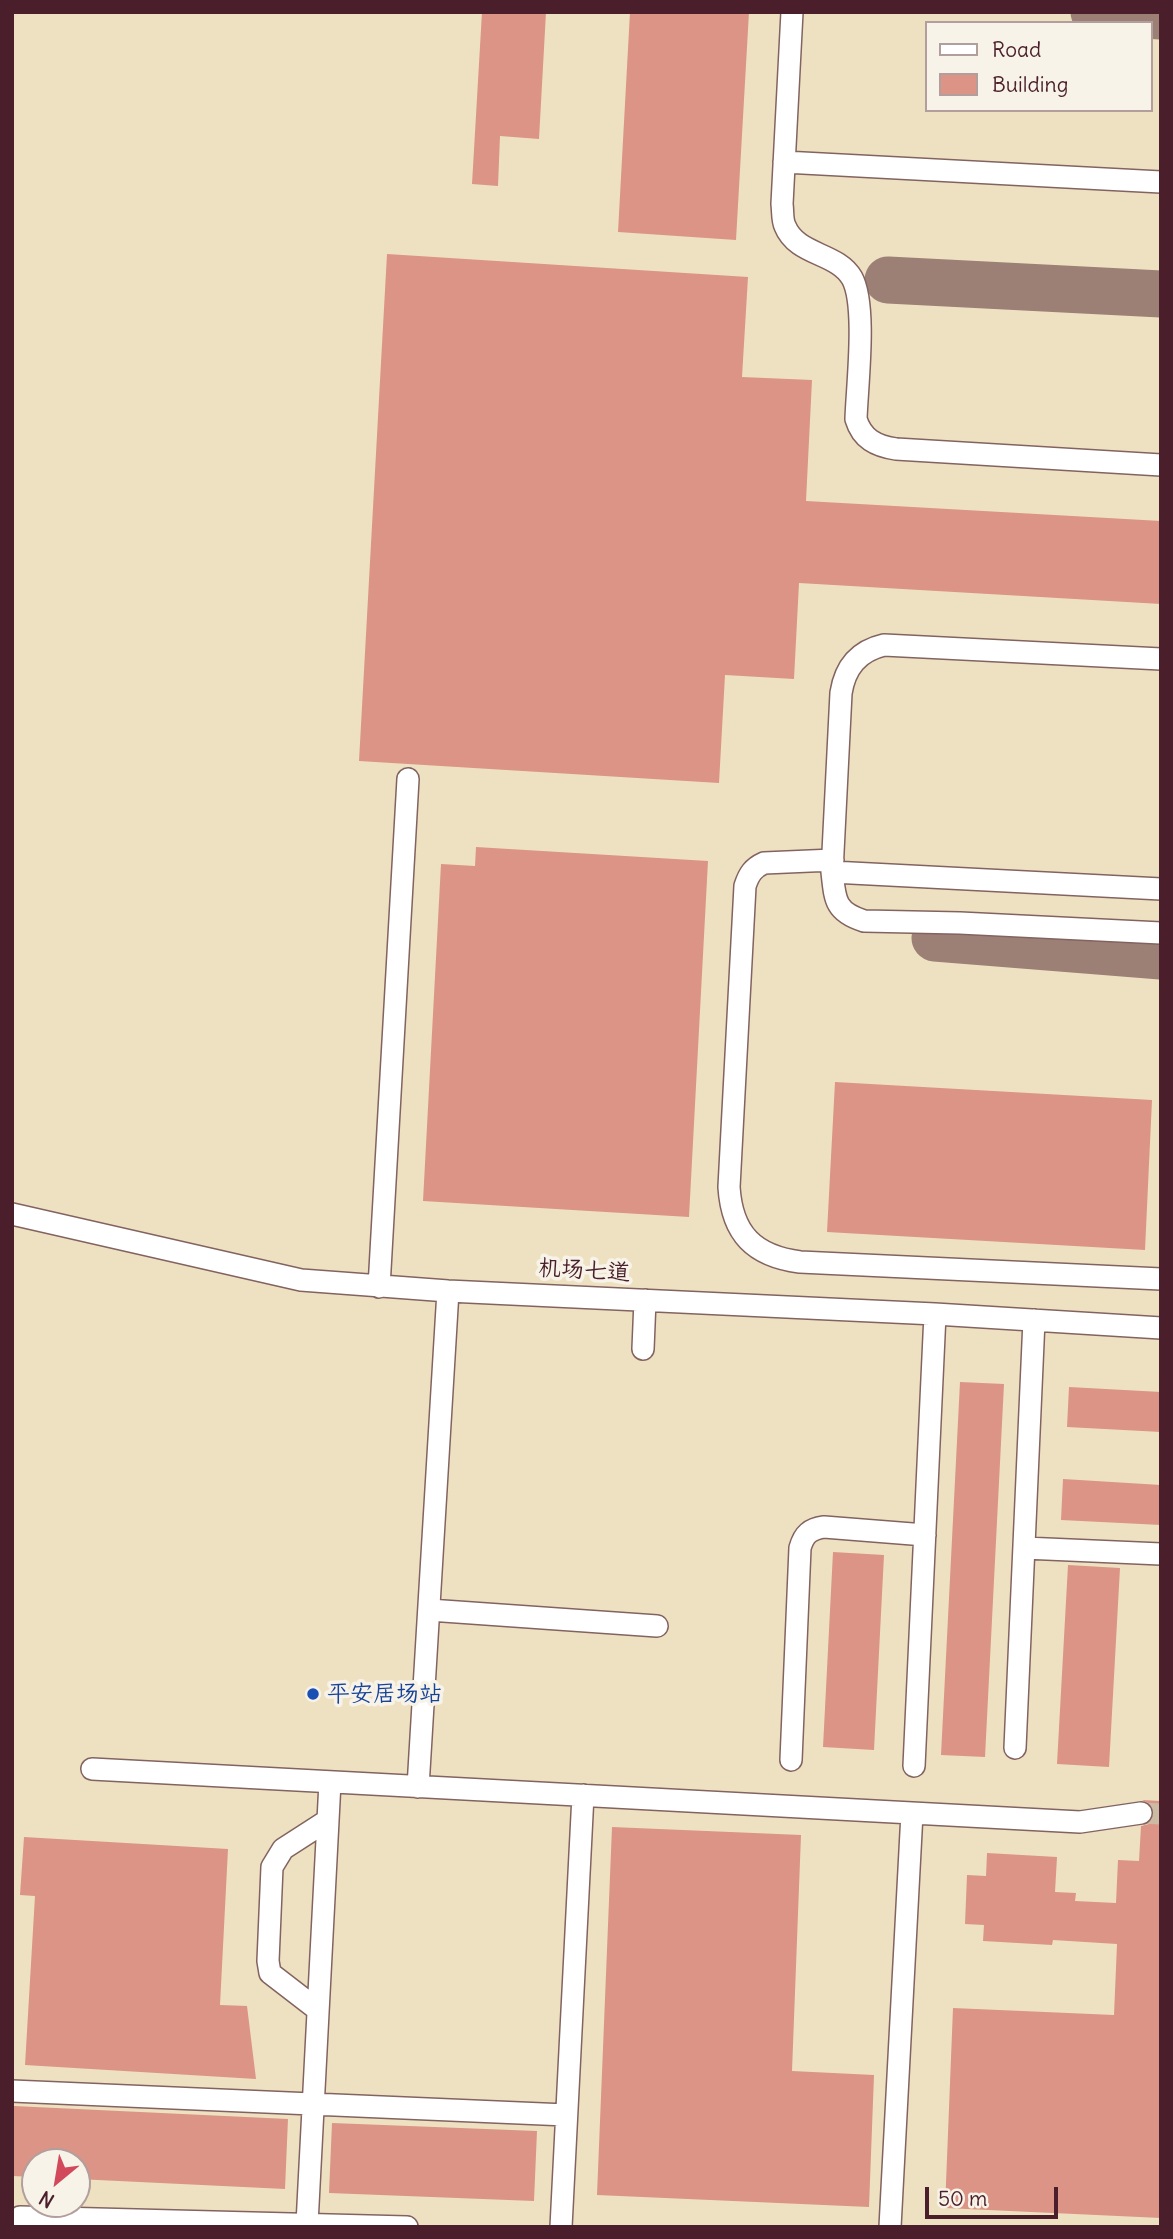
<!DOCTYPE html>
<meta charset="utf-8">
<style>
body{margin:0}
#map{position:relative;width:1173px;height:2239px;overflow:hidden;background:#eee1c2;font-family:Delius,sans-serif}
canvas{display:block}
.frame{position:absolute;inset:0;border:14px solid #4a1f2b;pointer-events:none}
.legend{position:absolute;left:925px;top:21px;width:228px;height:91px;box-sizing:border-box;background:#f7f3e8;border:2px solid #b29e9c;margin:0;padding:9px 12px;list-style:none;font-size:21px;color:#4a1f2b}
.legend li{display:flex;align-items:center;gap:14px;height:35px}
.legend b{width:35px;border:2px solid #b29e9c}
.north{position:absolute;left:21px;top:2148px;width:70px;height:70px;box-sizing:border-box;background:#f7f3e8;border:2px solid #b29e9c;border-radius:50%;rotate:210deg;font-size:19px;font-weight:700;line-height:28px;text-align:center;color:#4a1f2b}
.north::after{content:'';display:block;margin:auto;width:24px;height:32px;background:#d1495b;clip-path:polygon(50% 0,100% 100%,50% 72%,0 100%)}
.scale{position:absolute;left:925px;top:2187px;width:133px;height:32px;box-sizing:border-box;border:4px solid #4a1f2b;border-top:0;padding-left:9px;font-size:21px;line-height:24px;white-space:nowrap;color:#4a1f2b;-webkit-text-stroke:5px #f7f3e8;paint-order:stroke}
</style>
<div id="map">
<canvas width="1173" height="2239"></canvas>
<div class="frame"></div>
<ul class="legend">
<li><b style="height:9px;background:#fff"></b>Road</li>
<li><b style="height:19px;background:#db9486"></b>Building</li>
</ul>
<div class="north">N</div>
<div class="scale">50 m</div>
</div>
<script>
const g = document.querySelector('canvas').getContext('2d');
g.lineJoin = 'round';
function trace(path, color, width, dash) {
  g.strokeStyle = color;
  g.lineWidth = width;
  g.lineCap = dash ? 'butt' : 'round';
  g.setLineDash(dash || []);
  g.stroke(path);
}
function fillPath(path, color) {
  g.fillStyle = color;
  g.fill(path, 'evenodd');
}
function label(font, color, halo, rows, align = 'center') {
  g.font = font + ' Delius,"LXGW WenKai TC",sans-serif';
  g.lineWidth = 7;
  g.setLineDash([]);
  g.textBaseline = 'middle';
  g.strokeStyle = halo;
  g.fillStyle = color;
  for (const [text, x, y, turn = 0] of rows) {
    g.save();
    g.translate(x, y);
    g.rotate((+turn || 0) * Math.PI / 180);
    g.textAlign = isNaN(turn) ? turn : align;
    if (halo) g.strokeText(text, 0, 0);
    g.fillText(text, 0, 0);
    g.restore();
  }
}
trace(new Path2D(`
 M1094,12l67,4
 M888,280l273,14
 M935,938l226,18`), '#9c8076', 47);
fillPath(new Path2D(`
 M482,12h64l-7,127 -39,-3 -2,50 -26,-2z
 M630,12h119l-13,228 -118,-8z
 M387,254l361,23 -6,100 70,3 -6,121 355,20v83l-362,-21 -5,96 -69,-4 -6,108 -360,-22z
 M476,847l232,14 -19,356 -266,-16 18,-337 34,2z
 M835,1082l317,18 -7,150 -318,-18z
 M960,1382l44,2 -19,373 -44,-2z
 M1069,1387l92,5v40l-94,-5z
 M1063,1479l98,6v40l-100,-5z
 M833,1552l51,3 -10,195 -51,-3z
 M1068,1565l52,3 -11,199 -52,-3z
 M1142,1800l19,1v417l-216,-10 8,-200 161,7 3,-71 -64,-4 -1,5 -69,-4 1,-16 -19,-1 2,-49 19,1 1,-23 70,4 -2,35 21,1 -1,8 41,2 2,-43 21,1 2,-35 8,-2 4,-7 -1,-12z
 M612,1827l189,8 -9,236 82,4 -5,132 -272,-12z
 M24,1837l204,12 -8,156 27,1 9,73 -231,-14 10,-169 -15,-1z
 M14,2106l274,13 -3,70 -208,-10v-17h-42v15l-23,-1z
 M332,2123l205,8 -3,70 -205,-8z`), '#db9486');
trace(new Path2D(`
 M1141,1813l20,1`), '#cdbaa4', 21, [21, 10]);
const minor = new Path2D(`
 M792,12l-10,192c1,7 0,16 3,22 12,30 52,26 67,52 15,27 5,108 4,141 6,20 20,27 40,30l265,16
 M784,162l377,20
 M1161,659l-277,-14c-26,6 -39,23 -43,48l-9,179c3,28 3,40 32,49l96,2 201,10
 M833,860l-69,3c-11,5 -15,11 -19,23l-16,301c3,47 25,69 71,75l361,17
 M832,872l329,17
 M12,1214l289,66 147,11 487,23 226,14
 M379,1287l29,-508
 M643,1349l2,-49
 M1024,1548l137,6
 M429,1610l228,16
 M1015,1748l19,-428
 M791,1760l9,-212c4,-14 10,-19 24,-21l101,8
 M914,1766l21,-452
 M92,1769l988,53 61,-9
 M418,1787l30,-496
 M318,2010l-48,-37 -2,-12 4,-94 11,-18 45,-29
 M12,2091l554,24
 M20,2217l387,10
 M307,2224l23,-442
 M561,2227l22,-432
 M890,2227l22,-414`);
trace(minor, '#836360', 24);
trace(minor, '#fff', 21);
for (const [x, y, r, color] of [
 [313,1694,7,"#1a4fb4"]
]) {
  const dot = new Path2D();
  dot.arc(x, y, r, 0, 2 * Math.PI);
  g.fillStyle = color;
  g.fill(dot);
  trace(dot, '#f7f3e8', 2.5);
}
label('23px', '#4a1f2b', '#f7f3e8', [
 ["机场七道",584,1271,3]
]);
label('23px', '#164399', '#f7f3e8', [
 ["平安居场站",327,1694]
], 'left');
</script>
